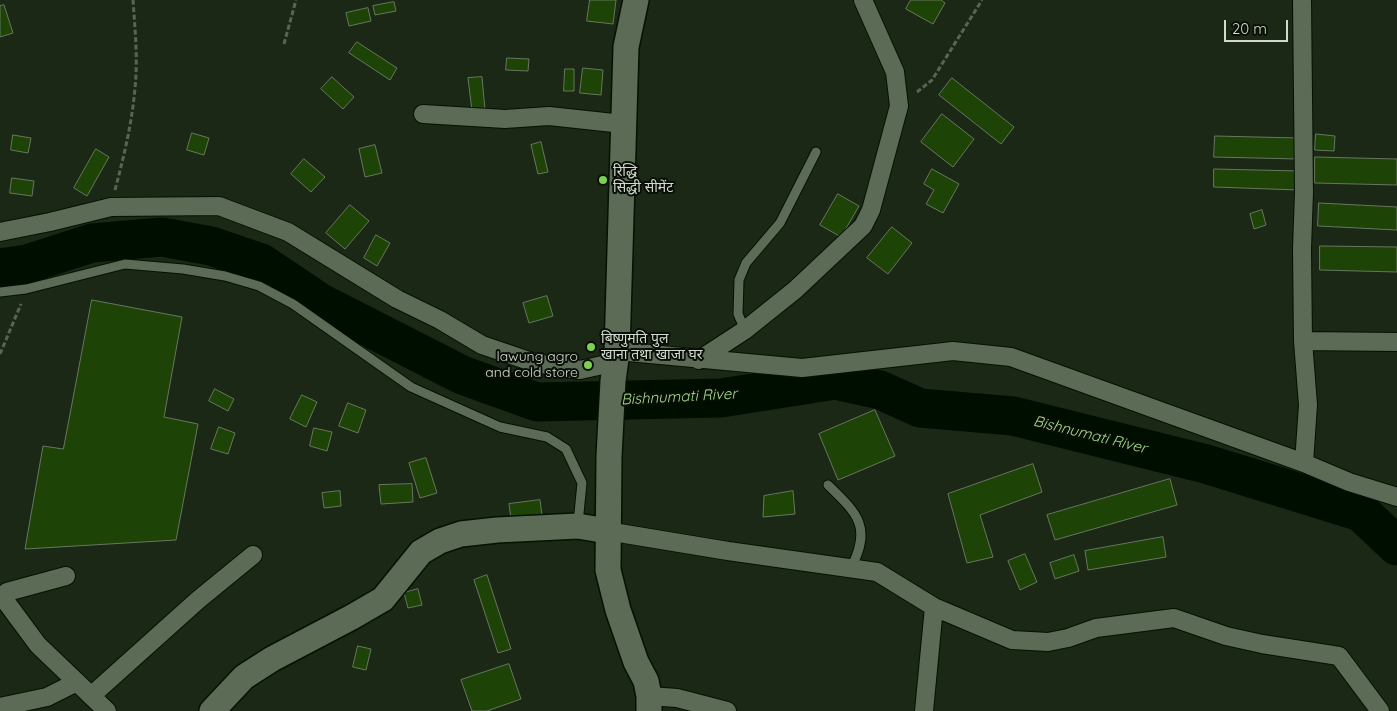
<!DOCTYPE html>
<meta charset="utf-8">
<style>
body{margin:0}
#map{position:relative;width:1397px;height:711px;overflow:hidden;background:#1b2815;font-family:Quicksand,sans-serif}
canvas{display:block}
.scale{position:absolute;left:1224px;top:20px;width:64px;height:22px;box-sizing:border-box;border:2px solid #d1dace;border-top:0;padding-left:6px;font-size:15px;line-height:18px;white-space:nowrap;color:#d1dace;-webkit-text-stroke:4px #090f07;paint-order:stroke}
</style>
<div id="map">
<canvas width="1397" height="711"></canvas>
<div class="scale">20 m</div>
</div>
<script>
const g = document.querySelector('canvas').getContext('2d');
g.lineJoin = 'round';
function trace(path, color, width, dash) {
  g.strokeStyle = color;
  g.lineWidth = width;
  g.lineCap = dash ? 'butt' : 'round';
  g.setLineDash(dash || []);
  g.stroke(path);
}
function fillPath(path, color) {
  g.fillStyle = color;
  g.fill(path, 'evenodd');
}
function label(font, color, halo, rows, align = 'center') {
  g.font = font + ' Quicksand,"Noto Sans Devanagari",sans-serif';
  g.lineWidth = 4;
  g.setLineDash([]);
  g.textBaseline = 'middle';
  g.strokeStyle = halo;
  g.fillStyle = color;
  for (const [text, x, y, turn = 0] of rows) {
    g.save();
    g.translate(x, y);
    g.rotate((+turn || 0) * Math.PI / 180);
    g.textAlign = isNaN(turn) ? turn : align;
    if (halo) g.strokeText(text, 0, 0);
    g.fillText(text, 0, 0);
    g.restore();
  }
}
trace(new Path2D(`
 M0,268l27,-4 65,-21 70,-6 49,9 50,17 58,39 143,73 75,27 184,-4 114,-18 45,10 40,18 93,8 193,48 155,48 36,34`), '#000e00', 39);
const building = new Path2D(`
 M590,0h26l-3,24 -26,-3z
 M911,0h30l4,3 -12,21 -27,-15z
 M394,2l2,9 -21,4 -2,-9z
 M4,5l9,28 -13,4v-31z
 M368,8l3,13 -22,5 -3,-13z
 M357,42l40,26 -7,12 -41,-27z
 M507,58l22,1 -1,12 -22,-1z
 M583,68l20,2 -2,25 -21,-2z
 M565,69h9v22h-10z
 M332,77l22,20 -11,12 -22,-20z
 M482,77l3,33 -13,1 -4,-33z
 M952,78l62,49 -13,17 -62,-49z
 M942,114l32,25 -21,28 -32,-25z
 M192,133l17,5 -5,17 -17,-5z
 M1316,134l19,2 -1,15 -19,-1z
 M13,135l18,3 -3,15 -17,-3z
 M1215,136l83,2v21l-84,-2z
 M541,142l7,30 -10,2 -7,-29z
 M375,145l7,28 -17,4 -6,-28z
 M96,149l13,8 -22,39 -13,-8z
 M1315,157l82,2v26l-82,-2z
 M304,159l21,18 -14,15 -20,-18z
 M932,169l27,15 -16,29 -17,-9 8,-14 -10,-6z
 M1214,169l85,2 -1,19 -84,-3z
 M12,178l22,3 -2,15 -22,-3z
 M838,194l21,12 -18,31 -21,-12z
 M1319,203l78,4v23l-79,-4z
 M350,205l19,16 -24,28 -19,-16z
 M1262,210l4,15 -12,4 -4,-15z
 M892,227l20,16 -24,31 -21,-16z
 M376,235l14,8 -13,23 -13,-8z
 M1320,246l77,1v25l-77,-2z
 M547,296l6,20 -24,7 -6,-20z
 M92,300l90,17 -18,100 34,7 -22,116 -151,9 18,-103 20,3z
 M215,389l19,10 -6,12 -19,-10z
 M302,395l15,7 -11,25 -16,-8z
 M348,403l18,7 -8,23 -19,-7z
 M875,410l20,46 -57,24 -19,-46z
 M219,427l16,6 -7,21 -17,-5z
 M314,428l18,4 -5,19 -17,-5z
 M426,458l11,35 -17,5 -11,-35z
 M1033,464l9,28 -62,23 13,42 -26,6 -19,-69z
 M1170,479l7,26 -122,35 -8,-25z
 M412,484l1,18 -32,2 -2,-19z
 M340,491l1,15 -17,2 -2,-15z
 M793,491l2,23 -32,3 1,-21z
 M540,500l2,15 -31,4 -2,-15z
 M1163,537l3,20 -78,13 -3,-19z
 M1025,554l12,28 -17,8 -12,-29z
 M1074,555l5,16 -24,8 -5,-16z
 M487,575l24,74 -13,4 -24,-73z
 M418,589l4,16 -14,3 -4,-15z
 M358,646l13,3 -5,21 -13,-3z
 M509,664l12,35 -34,12h-15l-11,-31z`);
fillPath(building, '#1d4306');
trace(building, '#677760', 1);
const lane = new Path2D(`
 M0,292l26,-3 99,-25 58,5 42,7 34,10 34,18 118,83 89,40 47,10 19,12 16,34 -4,40
 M745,330l-7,-16 1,-34 7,-17 34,-40 36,-71
 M828,485c30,29 44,42 23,83`);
const street = new Path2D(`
 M1302,0l2,192 -2,57 1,92 5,64 -4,58 45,19 48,15
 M423,114l82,5 44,-3 74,8
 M0,232l50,-10 61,-15 108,-1 69,26 109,67 43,21 42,25 53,18 45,7 36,-8
 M1303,341l94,1
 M617,351l185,17 151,-17 58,6 293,106
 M699,360l46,-30 50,-40 68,-64 8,-16 28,-104 -4,-34 -32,-72
 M607,531l121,20 149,21 57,35 78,33 36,2 20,-4 28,-10 78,-10 52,18 36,8 77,12 41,55
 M66,576l-59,16 -3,7 34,46 69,66
 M91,696l107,-96 55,-45
 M649,696l28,2 50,13
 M0,707l47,-10 30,-15
 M924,711l10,-104`);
const secondary = new Path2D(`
 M636,0l-10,47 -9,304 -4,30 -4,75 -1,114 10,40 18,52 10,19 3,15v15
 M212,711l32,-34 28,-18 80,-42 31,-18 38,-47 19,-11 21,-7 36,-4 81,-4 29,5`);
trace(lane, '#051102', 11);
trace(street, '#051102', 20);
trace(secondary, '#051102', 28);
trace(new Path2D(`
 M284,44l12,-44
 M917,92l15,-12 50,-80
 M115,190c9,-34 17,-67 20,-102 3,-29 0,-59 -2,-88
 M0,354l21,-50`), '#596554', 3, [5, 2.5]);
trace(lane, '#5b6b55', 9);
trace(street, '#5b6b55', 18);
trace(secondary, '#5b6b55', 25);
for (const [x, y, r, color] of [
 [603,180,5,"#7cd154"],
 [591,347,5,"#7cd154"],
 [588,365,5,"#7cd154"]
]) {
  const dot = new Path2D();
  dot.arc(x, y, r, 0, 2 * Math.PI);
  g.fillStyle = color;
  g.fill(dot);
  trace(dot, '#090f07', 2);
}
label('14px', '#d1dace', '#090f07', [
 ["रिद्धि",613,172],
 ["सिद्धी सीमेंट",613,188],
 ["बिष्णुमति पुल",601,339],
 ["खाना तथा खाजा घर",601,355],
 ["lawung agro",578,357,"right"],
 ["and cold store",578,373,"right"]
], 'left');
label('italic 15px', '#a1dc88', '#090f07', [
 ["Bishnumati River",679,397,-3],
 ["Bishnumati River",1090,435,14]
]);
</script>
